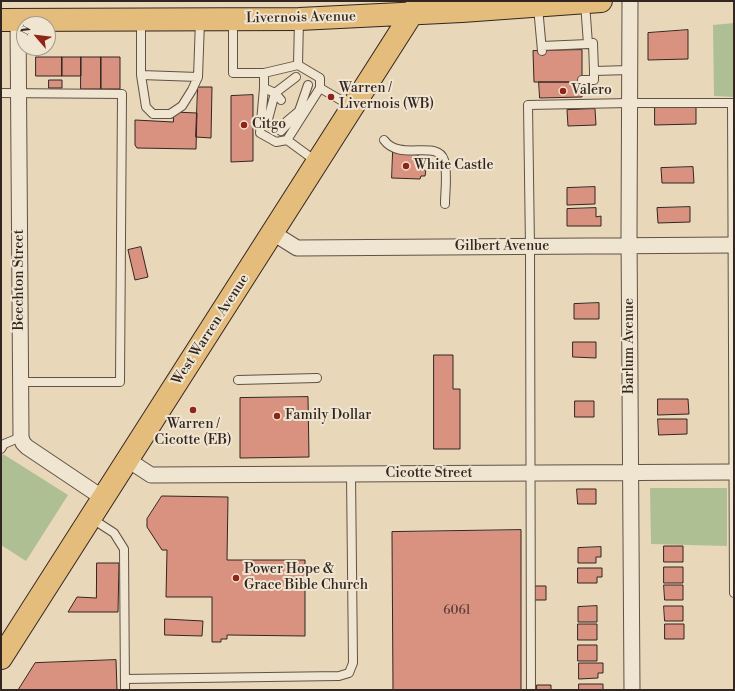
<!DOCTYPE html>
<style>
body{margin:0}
#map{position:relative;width:735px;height:691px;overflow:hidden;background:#e8d7b8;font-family:"Libre Bodoni",serif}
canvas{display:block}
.frame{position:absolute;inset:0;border:2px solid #332621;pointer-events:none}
.north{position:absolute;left:16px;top:16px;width:40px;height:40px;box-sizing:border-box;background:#f0e5d1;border:1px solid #a4998b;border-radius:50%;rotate:298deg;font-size:11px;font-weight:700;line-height:16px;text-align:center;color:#332621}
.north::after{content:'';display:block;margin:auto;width:14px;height:18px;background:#8f2418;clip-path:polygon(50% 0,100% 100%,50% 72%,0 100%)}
</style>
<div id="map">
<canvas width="735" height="691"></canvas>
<div class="frame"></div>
<div class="north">N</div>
</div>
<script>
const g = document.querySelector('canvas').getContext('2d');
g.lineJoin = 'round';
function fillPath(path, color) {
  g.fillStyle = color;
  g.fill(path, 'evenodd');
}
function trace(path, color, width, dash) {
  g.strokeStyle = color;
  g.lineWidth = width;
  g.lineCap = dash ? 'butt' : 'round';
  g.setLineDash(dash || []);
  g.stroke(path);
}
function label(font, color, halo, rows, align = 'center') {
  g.font = font + ' "Libre Bodoni",serif';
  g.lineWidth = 4;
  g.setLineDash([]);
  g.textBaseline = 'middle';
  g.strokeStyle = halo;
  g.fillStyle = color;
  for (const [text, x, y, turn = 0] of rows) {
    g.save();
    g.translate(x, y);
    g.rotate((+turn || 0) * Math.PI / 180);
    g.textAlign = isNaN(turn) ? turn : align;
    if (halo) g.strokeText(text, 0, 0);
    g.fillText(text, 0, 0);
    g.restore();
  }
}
fillPath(new Path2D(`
 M734,23v74l-20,-1 -1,-71z
 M3,454l65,41 -42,66 -25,-16v-87z
 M650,488h77v58l-76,-2z`), '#afbf94');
const building = new Path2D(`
 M688,30v29l-40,1v-27z
 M582,50v32h-48l-1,-31z
 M36,57h26v19h-26z
 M62,57h19v19h-19z
 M81,57h20v32h-20z
 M101,57h19v32h-19z
 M49,80h13v8h-13z
 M539,82h43v15l-42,1z
 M198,87h14l-1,51 -15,-1z
 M253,95v66l-22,1v-66z
 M655,107h41v17l-41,1z
 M595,109l1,16 -28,1 -1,-16z
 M174,112l23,1 -1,36 -59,-1 -2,-3v-25l38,2z
 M393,152l25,1v17h8l-1,6h-4l-1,3 -28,-1z
 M693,167l1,16h-32l-1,-15z
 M595,187v17l-28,1v-17z
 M690,207v15l-32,1 -1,-15z
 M596,208v9l5,-1v10h-34v-17z
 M141,247l7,30 -13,3 -7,-30z
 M599,303v16h-25v-15z
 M573,342h23v16l-23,-1z
 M434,355h19v34h7v60h-26z
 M308,397l1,60 -69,1v-60z
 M658,399h30l1,15 -31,1z
 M575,401h19v16h-19z
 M658,419h29v15l-28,1z
 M577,489h19v15h-18z
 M162,496l66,1 -1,63h78v76l-78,-1v4h-6v3h-9v-45h-46l1,-47h-5l-15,-23v-8z
 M521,530v160h-128l-1,-158z
 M664,546h19v16h-19z
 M601,547v10h-5v6h-18v-15z
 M97,563h22l-1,49h-50l9,-15 19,1z
 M664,567h19v16h-19z
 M578,568h24v9h-5v6h-19z
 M664,585h19v15h-18z
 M535,586h11v14h-11z
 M597,606v16h-19v-15z
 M664,606h19v15h-18z
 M165,619l38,2 -1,15 -37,-1z
 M578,624h19v16h-19z
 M665,624h19v15h-19z
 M578,645h19v16h-19z
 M116,660l1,30h-99l17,-27z
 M579,663h24v10h-5v5l-19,1z
 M579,684h24v6h-24z
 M537,685h14v5h-14z`);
fillPath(building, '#da9280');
trace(building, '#332621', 1);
const service = new Path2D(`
 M538,7l4,44
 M233,20v53h31l34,-8 1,-45
 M588,44l5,-1 1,28
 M542,46l46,-2 -3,-41
 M298,65l22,13v10
 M264,73v15l11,5 6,7
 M141,75v-55
 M198,77l-57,-2 5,32 7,7h17l12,-8 10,-16 6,-13 2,-56
 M582,80h12v-9l35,-1
 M264,88l-4,45 16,9 11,-2
 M1,93l121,1 -2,288h-100
 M732,103l2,490
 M287,121l12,-10 9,-26
 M267,123l8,-30 21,-16
 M281,131l11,-12
 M384,140c16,22 53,-1 60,20 4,13 1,30 1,44
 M317,162l-30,-22 33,-52 31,18
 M238,380l79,-2
 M1,449l3,-5 17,-7
 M91,518l23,15 10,16 1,141
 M125,679l214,-3 10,-3 4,-10 -2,-189
 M531,690l-1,-443 -2,-142 101,-2h105`);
const minor = new Path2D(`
 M630,1l-1,232 3,457
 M18,20l3,417 2,6 4,4 76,51
 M273,233l24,15 437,-3
 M128,460l23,15 583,-3`);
const primary = new Path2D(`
 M1,20l298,-1 163,-8 139,-10
 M1,658l419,-657`);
trace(service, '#605247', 10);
trace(minor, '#605247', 17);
trace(primary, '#332621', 24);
trace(service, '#f0e5d1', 8);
trace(minor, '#f0e5d1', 15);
trace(primary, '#e4bc7c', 22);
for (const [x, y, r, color] of [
 [563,91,4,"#8f2418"],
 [331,97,4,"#8f2418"],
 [244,125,4,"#8f2418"],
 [406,166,4,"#8f2418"],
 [193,410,4,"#8f2418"],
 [277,416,4,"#8f2418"],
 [236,578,4,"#8f2418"]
]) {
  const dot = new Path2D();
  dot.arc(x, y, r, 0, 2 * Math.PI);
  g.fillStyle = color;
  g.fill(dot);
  trace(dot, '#f0e5d1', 1.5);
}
label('12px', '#5d4139', null, [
 ["6061",457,611]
]);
label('14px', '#332621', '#f0e5d1', [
 ["Livernois Avenue",301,18,-1],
 ["Gilbert Avenue",502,247],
 ["Beechton Street",20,280,-90],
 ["West Warren Avenue",211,330,-57],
 ["Barlum Avenue",630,346,-90],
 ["Cicotte Street",429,474]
]);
label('14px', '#332621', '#f0e5d1', [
 ["Warren /",339,89],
 ["Livernois (WB)",339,105],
 ["Valero",571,91],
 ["Citgo",252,125],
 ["White Castle",414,166],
 ["Family Dollar",285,416],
 ["Warren /",193,425,"center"],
 ["Cicotte (EB)",193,441,"center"],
 ["Power Hope &",244,570],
 ["Grace Bible Church",244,586]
], 'left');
</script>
